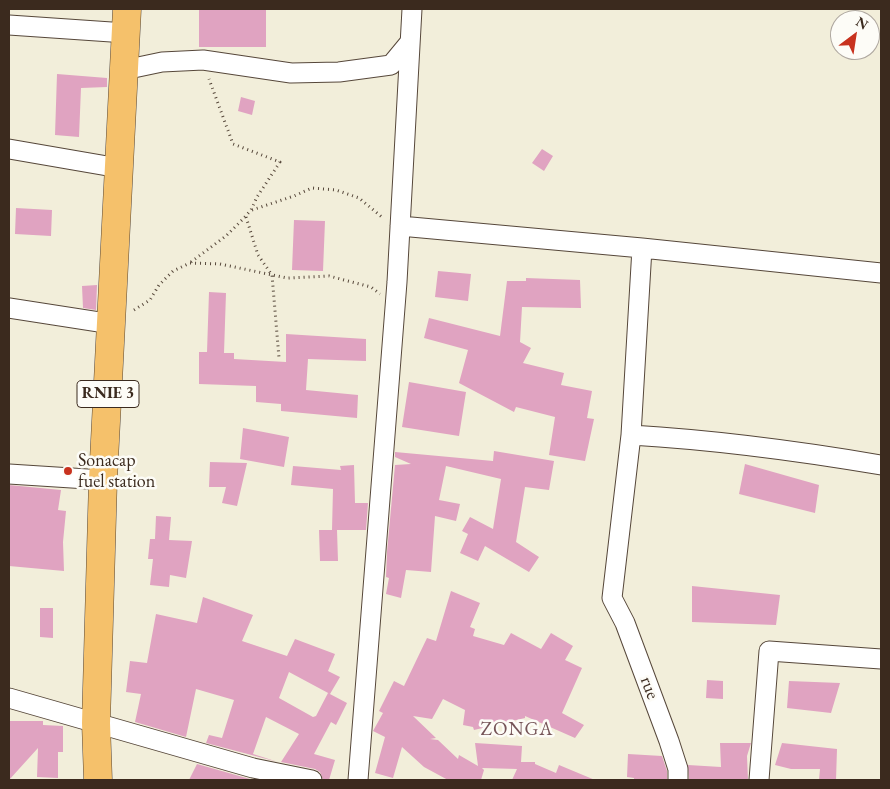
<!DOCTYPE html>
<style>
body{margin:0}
#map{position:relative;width:890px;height:789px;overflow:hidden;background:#f2eeda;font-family:"EB Garamond",serif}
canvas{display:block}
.frame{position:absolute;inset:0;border:10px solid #3b2a1e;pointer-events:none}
.north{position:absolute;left:830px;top:10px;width:50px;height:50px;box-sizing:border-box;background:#fdfcf7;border:1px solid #afa8a0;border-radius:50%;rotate:31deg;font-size:14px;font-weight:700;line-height:20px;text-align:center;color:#3b2a1e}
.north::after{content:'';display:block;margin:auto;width:18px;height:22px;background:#c8321e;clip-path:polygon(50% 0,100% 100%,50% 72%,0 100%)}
</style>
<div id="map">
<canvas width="890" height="789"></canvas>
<div class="frame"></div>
<div class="north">N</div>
</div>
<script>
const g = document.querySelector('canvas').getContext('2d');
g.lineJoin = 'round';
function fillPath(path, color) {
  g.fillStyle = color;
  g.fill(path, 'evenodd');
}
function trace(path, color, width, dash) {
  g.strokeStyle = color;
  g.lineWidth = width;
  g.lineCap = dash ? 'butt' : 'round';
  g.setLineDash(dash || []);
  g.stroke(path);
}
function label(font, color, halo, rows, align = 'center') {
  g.font = font + ' "EB Garamond",serif';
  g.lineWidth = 5;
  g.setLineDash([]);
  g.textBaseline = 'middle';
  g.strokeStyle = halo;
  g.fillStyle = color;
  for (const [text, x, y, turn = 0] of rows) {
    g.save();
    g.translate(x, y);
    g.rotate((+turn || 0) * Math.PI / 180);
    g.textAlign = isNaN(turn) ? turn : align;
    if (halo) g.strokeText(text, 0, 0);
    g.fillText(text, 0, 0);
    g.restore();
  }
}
fillPath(new Path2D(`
 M199,9h67v38h-67z
 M57,74l50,4v9l-26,1 -2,49 -24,-2z
 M241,97l14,4 -3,14 -14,-4z
 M542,149l11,7 -9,15 -12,-8z
 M16,208l36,2 -1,26 -36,-2z
 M294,220l31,1 -2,50 -31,-1z
 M438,271l33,3 -3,27 -33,-4z
 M526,278l54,2 1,28 -59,-1 -2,35 11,6 -8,15 41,10 -3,12 31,6 -5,27 7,1 -9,42 -36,-6 6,-38 -39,-10 -2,5 -55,-29 9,-33 -44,-12 5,-20 71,18 7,-55h19z
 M97,285l-1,25 -13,-2 -1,-22z
 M209,292l17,1 -2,60h10v6l52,3v-28l80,5v22l-58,-2 -2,31 52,5 -1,23 -76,-7v-7l-25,-2v-16l-57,-2v-32h8z
 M409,382l57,10 -7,44 -57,-9z
 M243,428l46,9 -5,30 -44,-8z
 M494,451l60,10 -5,29 -24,-3 -9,55 23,15 -10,15 -44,-26 -7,15 -18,-8 8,-19 -6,-3 8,-14 23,12 8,-50 -55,-13 -7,34 21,4 -4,17 -21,-5 -4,56 -25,-2 -5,28 -15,-4 3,-16 -3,-1 1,-25 8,-87 16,-1 -16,-7v-5l98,9z
 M210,462l37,1 -10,43 -15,-3 4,-16h-17z
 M745,464l74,21 -4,28 -76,-19z
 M354,465l1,38h13l-2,27h-34l1,-41 -42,-4 2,-19 48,4 -1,-4z
 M9,485l52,5 -3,20 8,1 -3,31 1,29 -55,-5z
 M156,516l15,1 -2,23 23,1 -6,37 -16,-3 -1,12 -19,-2 3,-26h-5l2,-20h5z
 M319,530h18l1,31h-18z
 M692,586l88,9 -4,30 -84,-3z
 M451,591l29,12 -10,24 5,2 -2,7 31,9 7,-12 30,16 10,-16 22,13 -8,14 17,8 -20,45 22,12 -9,13 -50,-22v2l-51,12 -1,-3 -10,-2 2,-15 -22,-11 -11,20 -19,-3 23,22 -6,1 8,1 20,19 1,-4 19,11 -3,-23 47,3 -1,16h14v2l21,9 3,-8 36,15h-83l5,-11 -35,-1 2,2 -3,10h-33l-24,-13 -22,-20 -9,31 -18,-5 10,-36 -12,-6 10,-18 -4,-2 15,-30 10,5 23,-48 9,3z
 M203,597l50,18 -11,26 45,15 8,-17 40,15 -7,17 12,6 -10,17 -41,-22 -10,26 34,19 3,-1 12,-23 19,10 -11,22 -5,-3 -17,32 21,6 -6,20h-6l-3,-8 -5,-3 -34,-7 18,-28 -33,-17 -13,37 25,8 -72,-19 3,-8 13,3 12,-38 -38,-11 -10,48 -51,-15 6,-28 -15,-2 4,-31 17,2 9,-49 41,9z
 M40,608h13v30l-13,-1z
 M707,680l16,1v18l-17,-1z
 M789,681l51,2 -9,30 -44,-5z
 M9,721h34v4l20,1v26h-5v26l-21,-1 1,-29 -29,32z
 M720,743h31l-4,13 1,24h-59l-1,-15 33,2z
 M782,743l55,6 -1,31h-17l1,-11h-29l-16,-4z
 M628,754l34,2 5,15v9h-33v-2l-7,-1z
 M197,764l53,15 7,1h-68z`), '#e0a3c1');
const minor = new Path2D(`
 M9,25l117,8
 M124,70l38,-8 41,-2 88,13 48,-1 52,-7 19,-23
 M9,149l110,19
 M400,226l242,22 239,25
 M642,248l-11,187 -19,163 13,25 44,118 9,28v11
 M9,308l103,16
 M631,435c84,5 168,16 250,30
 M9,474l94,6
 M9,698l244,70 59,12
 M358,780l39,-498 15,-273
 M759,780l10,-129 112,8`);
const trunk = new Path2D(`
 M98,780l-2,-57 7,-243 24,-471`);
trace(minor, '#56473a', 21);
trace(trunk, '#56473a', 29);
trace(new Path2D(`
 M252,210l42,-14 18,-8 24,2 23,8 24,20
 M246,217l12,38 14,20 7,83
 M191,262l35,-26 17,-17 8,-9 6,-13 23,-35 -47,-18 -24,-65
 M134,310l16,-10 9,-15 14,-14 17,-8 30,1 67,14 42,-2 42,11 9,7`), '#56473a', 3, [1, 4]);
trace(minor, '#fff', 19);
trace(trunk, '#f5c16b', 28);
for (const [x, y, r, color] of [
 [68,471,5,"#c8321e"]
]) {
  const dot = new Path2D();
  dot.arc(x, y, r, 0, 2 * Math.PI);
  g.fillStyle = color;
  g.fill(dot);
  trace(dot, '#fdfcf7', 2);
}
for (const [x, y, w] of [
 [108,394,62]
]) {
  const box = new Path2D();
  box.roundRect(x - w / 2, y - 13.5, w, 27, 4);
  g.fillStyle = '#fdfcf7';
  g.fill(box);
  trace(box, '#3b2a1e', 1);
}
label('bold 16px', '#3b2a1e', null, [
 ["RNIE 3",108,394]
]);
label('18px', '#3b2a1e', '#fdfcf7', [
 ["Sonacap",78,461],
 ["fuel station",78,482]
], 'left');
label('18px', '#3b2a1e', '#fdfcf7', [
 ["rue",649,688,69]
]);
g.letterSpacing = '1px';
label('19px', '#755457', '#fdfcf7', [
 ["ZONGA",517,730]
]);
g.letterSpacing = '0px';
</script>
